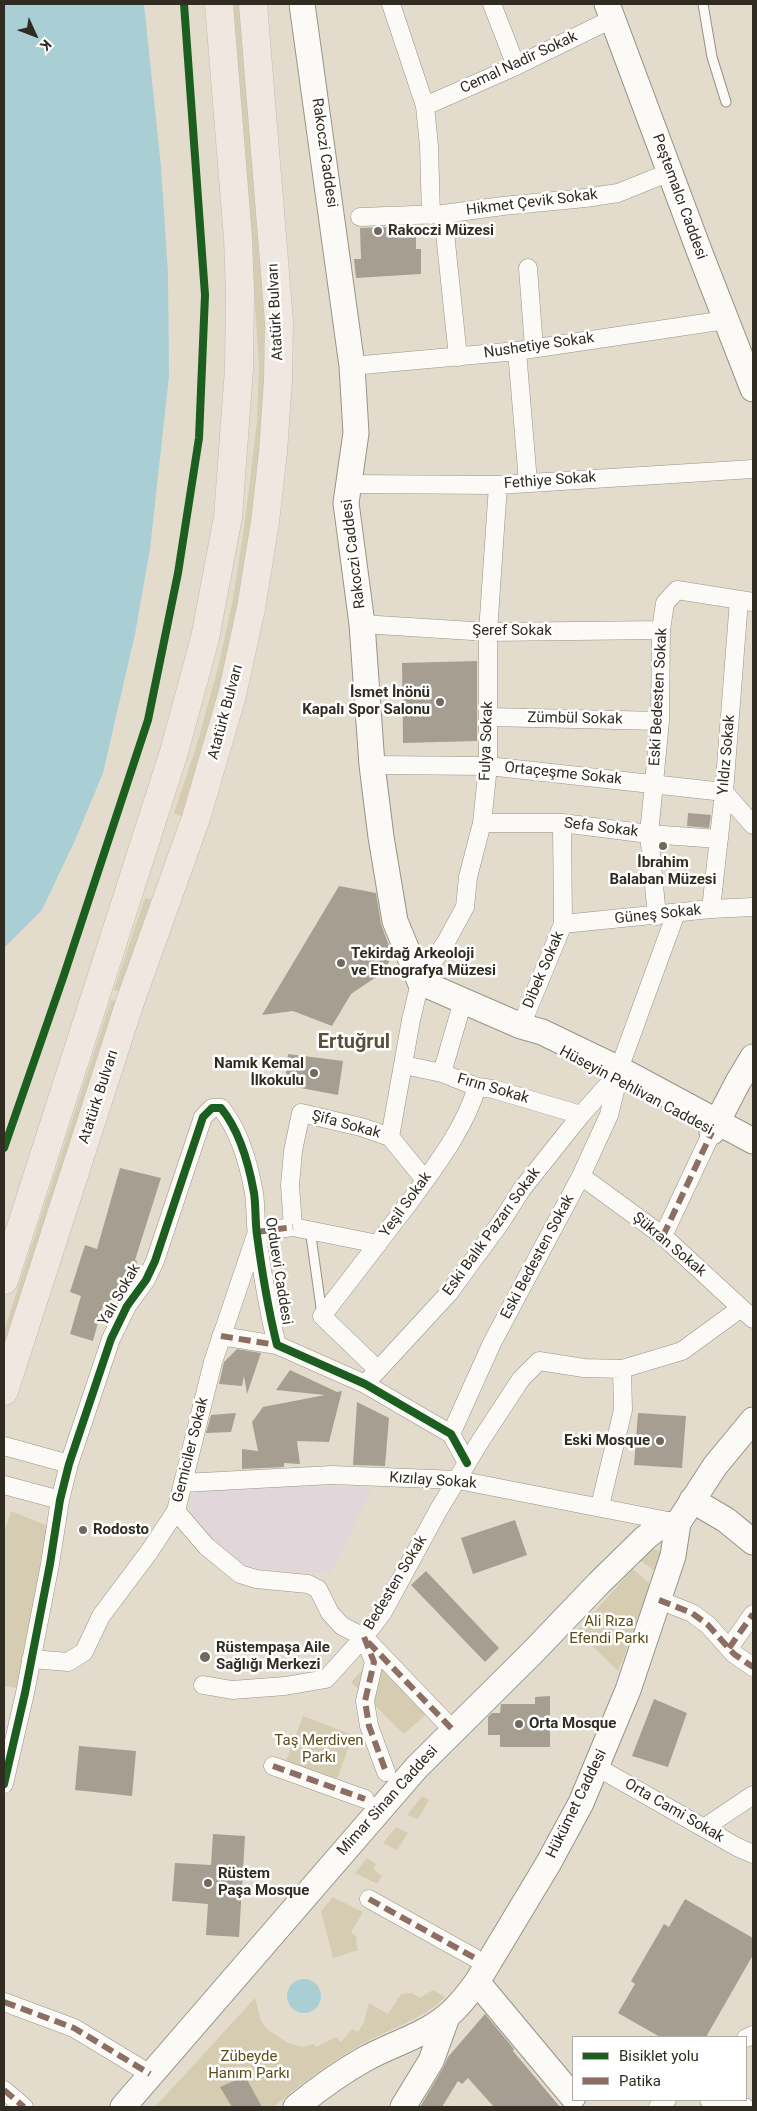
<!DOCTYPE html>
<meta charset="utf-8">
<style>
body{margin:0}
#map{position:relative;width:757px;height:2111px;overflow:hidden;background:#e3dccc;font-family:Roboto,sans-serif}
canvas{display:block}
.frame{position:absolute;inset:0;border:5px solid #312c21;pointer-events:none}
.legend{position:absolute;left:572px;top:2036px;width:175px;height:65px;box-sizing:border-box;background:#fff;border:1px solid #adaba6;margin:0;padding:6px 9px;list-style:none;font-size:15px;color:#312c21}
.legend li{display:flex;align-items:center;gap:10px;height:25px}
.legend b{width:25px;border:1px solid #adaba6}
.north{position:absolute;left:10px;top:10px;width:50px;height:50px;-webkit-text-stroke:4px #fff;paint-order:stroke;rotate:133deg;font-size:14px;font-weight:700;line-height:20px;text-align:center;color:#312c21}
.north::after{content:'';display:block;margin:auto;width:18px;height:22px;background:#312c21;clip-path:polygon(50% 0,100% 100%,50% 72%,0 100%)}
</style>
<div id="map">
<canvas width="757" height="2111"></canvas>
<div class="frame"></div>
<ul class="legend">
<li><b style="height:6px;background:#1b5e20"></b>Bisiklet yolu</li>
<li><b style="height:6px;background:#8d6e63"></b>Patika</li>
</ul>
<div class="north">K</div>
</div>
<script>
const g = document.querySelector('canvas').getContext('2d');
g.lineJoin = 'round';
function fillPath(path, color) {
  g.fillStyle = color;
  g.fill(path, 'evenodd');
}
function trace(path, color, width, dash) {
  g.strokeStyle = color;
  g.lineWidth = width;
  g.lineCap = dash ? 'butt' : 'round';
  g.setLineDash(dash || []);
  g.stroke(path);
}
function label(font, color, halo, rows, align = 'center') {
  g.font = font + ' Roboto,sans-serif';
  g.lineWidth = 5;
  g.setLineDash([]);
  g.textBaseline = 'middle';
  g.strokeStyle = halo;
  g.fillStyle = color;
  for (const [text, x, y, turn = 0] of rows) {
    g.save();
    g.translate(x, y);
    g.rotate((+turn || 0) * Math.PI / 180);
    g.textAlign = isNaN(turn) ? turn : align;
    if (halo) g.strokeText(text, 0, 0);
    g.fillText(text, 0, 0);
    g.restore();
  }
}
fillPath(new Path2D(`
 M193,1485l179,2 -41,86 -97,-6 -45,-46z`), '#e1d6d9');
fillPath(new Path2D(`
 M232,4h9l28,349 -9,122 -33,196 -44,146 -9,-4 23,-69 21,-76 14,-64 12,-75 13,-107 2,-57 -16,-238z
 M145,898l10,3 -31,92 -10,-3z
 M111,1000l10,3 -117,363v-35z
 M11,1511l37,15 -31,162 -13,-2v-153z
 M652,1548l13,6 -9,18 -15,-11z
 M633,1569l19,17 -34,85 -41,-40z
 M376,1655l54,56 -26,23 -53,-52z
 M303,1716l50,19 -17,47 -51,-19z
 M422,1796l7,4 -11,19 -11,-4z
 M396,1827l12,6 -11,17 -14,-7z
 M367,1858l9,6 -3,5 9,7 -5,8 -22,-11z
 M333,1897l30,15 -12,20 6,5 -1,6 2,7 -25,8 -12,-47z
 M433,1990l12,7c-22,22 -53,31 -81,46 -33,18 -62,40 -91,64h-118l100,-109 6,23 7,9 20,13 14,4 12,-3 2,3 20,-10 5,5 11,-13 6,3 6,-10 5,-19 19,11 13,-20 11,-1 8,5z`), '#d6ccb2');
fillPath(new Path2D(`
 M4,4h140l17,163 7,106 1,103 -19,173 -15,85 -32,139 -27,65 -34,72 -38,38z
 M287 1996a17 17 0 1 1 34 0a17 17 0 1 1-34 0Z`), '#a9cfd5');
fillPath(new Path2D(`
 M416,226v23h5v25l-65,4 -2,-19h7l-1,-31z
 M477,661v80l-74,2 -1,-80z
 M688,813l23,2 -2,13 -22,-2z
 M339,886l37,7 5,31 11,30 -7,17 -34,23 -19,32 -39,-15 -31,4z
 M288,1054l55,7 -5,34 -53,-10z
 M120,1168l41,10 -26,82 2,1 -7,23 -28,24 -9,33 -23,-7 11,-38 -11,-4 15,-47 12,4z
 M237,1349l24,4 -14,41 -3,-18 -2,10 -23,-2 5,-22z
 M290,1370l47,22 5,-1 -13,51 -32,-1 3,23 -16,-1v4l-42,2v-20l16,2 -6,-29 11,-15 62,-12 -49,-5z
 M357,1402l32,16 -4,48 -32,-1z
 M236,1413l-5,19 -25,1 5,-18z
 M638,1413l48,3 -4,52 -48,-3z
 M515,1520l12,35 -54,19 -12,-36z
 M426,1571l73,77 -14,14 -74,-77z
 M550,1696v51h-50v-12h-12v-18l4,-4h8l1,-9h34v-7z
 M654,1699l33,14 -19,54 -36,-11z
 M79,1746l57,5 -4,45 -57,-6z
 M213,1834l32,2 -6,101 -33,-2 2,-31 -36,-3 3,-38 36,2z
 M685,1899l68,39v17l-47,82h-46l-42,-24 17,-29 -4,-3 33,-57 5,3z
 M485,2014l29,35 -1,2 47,56h-66l-26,-29 -6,6 -4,-3 -16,26h-22l23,-39 5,-11z
 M245,2076l17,31h-30l-12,-20z`), '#a69e90');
const lane = new Path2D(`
 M703,4l9,53 14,45
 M310,1229l12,86`);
const street = new Path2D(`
 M391,4l34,102 4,40 2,69
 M492,4l24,62
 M425,106l91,-40 96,-47
 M443,214l15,143
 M360,217l83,-3 60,-8 82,-8 33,-5 52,-21
 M528,268l6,80
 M517,351l11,131
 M352,366l165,-15 209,-31
 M347,484l151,1 255,-16
 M362,624l126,8 173,-2
 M489,717l171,4
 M372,765l116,1 236,26 29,33
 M482,823h80l87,11 70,5
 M711,909l13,-117 15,-192
 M657,916l-8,-82 11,-113 1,-91 4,-27 12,-13 76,12
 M563,924l148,-15 42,-2
 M521,1026l42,-102 -1,-101
 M404,1065l38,8 35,14 16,2 88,26
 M619,1069l57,-156
 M442,1073l21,-72
 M390,1137l21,-117 9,-38 26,-40 19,-35 3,-30 14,-54 6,-57v-134l10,-147
 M581,1176l82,60 90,83
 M293,1227l-3,-42 3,-34 8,-38 60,14 29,10 35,43
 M663,1236l49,-104
 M221,1336l56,9
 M377,1369l-55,-53c29,-37 57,-74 86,-112 26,-36 56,-74 69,-117
 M365,1384l84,-91 52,-71 21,-33 59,-74 34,-38
 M451,1434l41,-91 89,-167 28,-61 6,-24v-14
 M4,1446l65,18
 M183,1483l149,-8 126,5 215,42
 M4,1485l56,15
 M600,1506l23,-96 -1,-41
 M176,1511l30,35 34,28 16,5 52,5 10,5 12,24 12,13 22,11 89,93
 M659,1600l33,13 16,12 26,29 19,13
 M366,1642l8,20 -9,39 4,25 17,46
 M729,1648l24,-34
 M31,1659l37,3 16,-10 17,-36 48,-64 27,-41 37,-149 44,-130 36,-5 85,17
 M203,1685l29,5 53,-4 41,-7 38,-42 19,-25 56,-103 42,-69 40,-61 18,-18 45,7 38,1 60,-18 59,-43
 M273,1766l92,33
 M597,1767l140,80 16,7
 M4,1784l21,-91 25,-129 10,-64 9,-36 42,-125 16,-33 19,-26 9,-19 48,-144 9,-9h9c18,22 28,57 33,85 2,14 1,28 3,42 5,37 11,74 20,110l88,39 86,50 16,29
 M704,1828l49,-33
 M369,1899l106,59
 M4,2002l70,26 76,46
 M746,2038l7,-3
 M4,2090l20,17
 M709,2100l2,2 34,5
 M658,2107l9,-7`);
const secondary = new Path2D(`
 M302,4l50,362 4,67 -10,70 16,121 10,141 9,72 14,84 25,61 101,44 21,6 77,37 134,72
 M607,4l93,249 53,136
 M712,1132l26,-50 15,-25
 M692,1500l34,20 27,22
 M477,1982l96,115
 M123,2107l294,-340 115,-114 67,-70 46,-45 14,-11 19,-4
 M296,2107c22,-18 44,-34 69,-48 27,-15 58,-23 82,-43 12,-9 21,-22 30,-34l71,-118 33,-61 47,-113 45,-134 5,-33 37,-57 38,-46
 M403,2107l28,-46 16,-44`);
const primary = new Path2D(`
 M4,1280l170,-528 31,-114 23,-121 11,-148 1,-77 -2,-54 -19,-234
 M4,1391l126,-389 66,-184 36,-123 19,-87 14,-86 8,-70 5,-72 1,-58 -26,-318`);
trace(lane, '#989387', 11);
trace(street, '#989387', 19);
trace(secondary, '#989387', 27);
trace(primary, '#c0bcb4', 29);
trace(lane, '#fbfaf7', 9);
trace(street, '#fbfaf7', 18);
trace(secondary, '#fbfaf7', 25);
trace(primary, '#efe7e0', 28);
trace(new Path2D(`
 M257,1232l36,-5
 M663,1236l49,-104
 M221,1336l56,9
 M659,1600l33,13 16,12 26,29 19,13
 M364,1637l10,25 -9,39 4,25 17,46
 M368,1642l85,88
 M729,1648l24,-34
 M273,1766l92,33
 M369,1899l106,59
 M4,2002l70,26 76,46
 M4,2090l20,17`), '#8d6e63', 6, [12, 6]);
trace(new Path2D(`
 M4,1148l60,-173 84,-255 30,-147 21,-135 6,-143 -21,-291
 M4,1784l21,-91 25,-129 10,-64 9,-36 42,-125 16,-33 19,-26 9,-19 48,-144 9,-9h9c18,22 28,57 33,85 2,14 1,28 3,42 5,37 11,74 20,110l88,39 86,50 16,29`), '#1b5e20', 8);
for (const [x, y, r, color] of [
 [378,231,5,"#6f6a5d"],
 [440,702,5,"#6f6a5d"],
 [663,846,5,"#6f6a5d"],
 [341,963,5,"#6f6a5d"],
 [314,1073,5,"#6f6a5d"],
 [660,1441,5,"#6f6a5d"],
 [83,1530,5,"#6f6a5d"],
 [205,1657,6,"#6f6a5d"],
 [519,1724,5,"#6f6a5d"],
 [208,1883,5,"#6f6a5d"]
]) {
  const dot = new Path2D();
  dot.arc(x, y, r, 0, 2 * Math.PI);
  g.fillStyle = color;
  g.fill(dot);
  trace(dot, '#fff', 2);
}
label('15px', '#312c21', '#fff', [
 ["Cemal Nadir Sokak",519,63,-25],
 ["Rakoczi Caddesi",324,153,82],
 ["Peştemalcı Caddesi",679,197,70],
 ["Hikmet Çevik Sokak",532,203,-7],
 ["Atatürk Bulvarı",276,312,-93],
 ["Nushetiye Sokak",539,346,-8],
 ["Fethiye Sokak",550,481,-4],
 ["Rakoczi Caddesi",354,554,-97],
 ["Şeref Sokak",512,631],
 ["Eski Bedesten Sokak",659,697,-87],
 ["Atatürk Bulvarı",226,712,-75],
 ["Zümbül Sokak",575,719,1],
 ["Fulya Sokak",487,741,-88],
 ["Yıldız Sokak",727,755,-85],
 ["Ortaçeşme Sokak",563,774,6],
 ["Sefa Sokak",601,828,7],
 ["Güneş Sokak",658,915,-6],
 ["Dibek Sokak",544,970,-67],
 ["Fırın Sokak",493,1089,16],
 ["Hüseyin Pehlivan Caddesi",636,1091,28],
 ["Atatürk Bulvarı",99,1097,-72],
 ["Şifa Sokak",346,1125,15],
 ["Yeşil Sokak",406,1205,-54],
 ["Eski Balık Pazarı Sokak",492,1232,-54],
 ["Şükran Sokak",669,1245,40],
 ["Eski Bedesten Sokak",538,1257,-62],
 ["Orduevi Caddesi",278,1271,81],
 ["Yalı Sokak",120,1295,-60],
 ["Gemiciler Sokak",191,1450,-76],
 ["Kızılay Sokak",433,1481,4],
 ["Bedesten Sokak",396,1583,-59],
 ["Mimar Sinan Caddesi",388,1801,-48],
 ["Hükümet Caddesi",577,1804,-64],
 ["Orta Cami Sokak",674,1811,30]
]);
label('bold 15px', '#312c21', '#fff', [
 ["Rakoczi Müzesi",388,231],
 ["İsmet İnönü",430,693,"right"],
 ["Kapalı Spor Salonu",430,710,"right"],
 ["İbrahim",663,863,"center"],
 ["Balaban Müzesi",663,880,"center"],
 ["Tekirdağ Arkeoloji",351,954],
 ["ve Etnografya Müzesi",351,971],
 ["Namık Kemal",304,1064,"right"],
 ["İlkokulu",304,1081,"right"],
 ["Eski Mosque",650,1441,"right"],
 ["Rodosto",93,1530],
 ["Rüstempaşa Aile",216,1648],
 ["Sağlığı Merkezi",216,1665],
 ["Orta Mosque",529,1724],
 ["Rüstem",218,1874],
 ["Paşa Mosque",218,1891]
], 'left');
label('15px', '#604d17', '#fff', [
 ["Ali Rıza",609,1622],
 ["Efendi Parkı",609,1639],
 ["Taş Merdiven",319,1741],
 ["Parkı",319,1758],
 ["Zübeyde",249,2057],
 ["Hanım Parkı",249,2074]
]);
label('bold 20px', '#5b5037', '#fff', [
 ["Ertuğrul",354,1043]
]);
</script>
